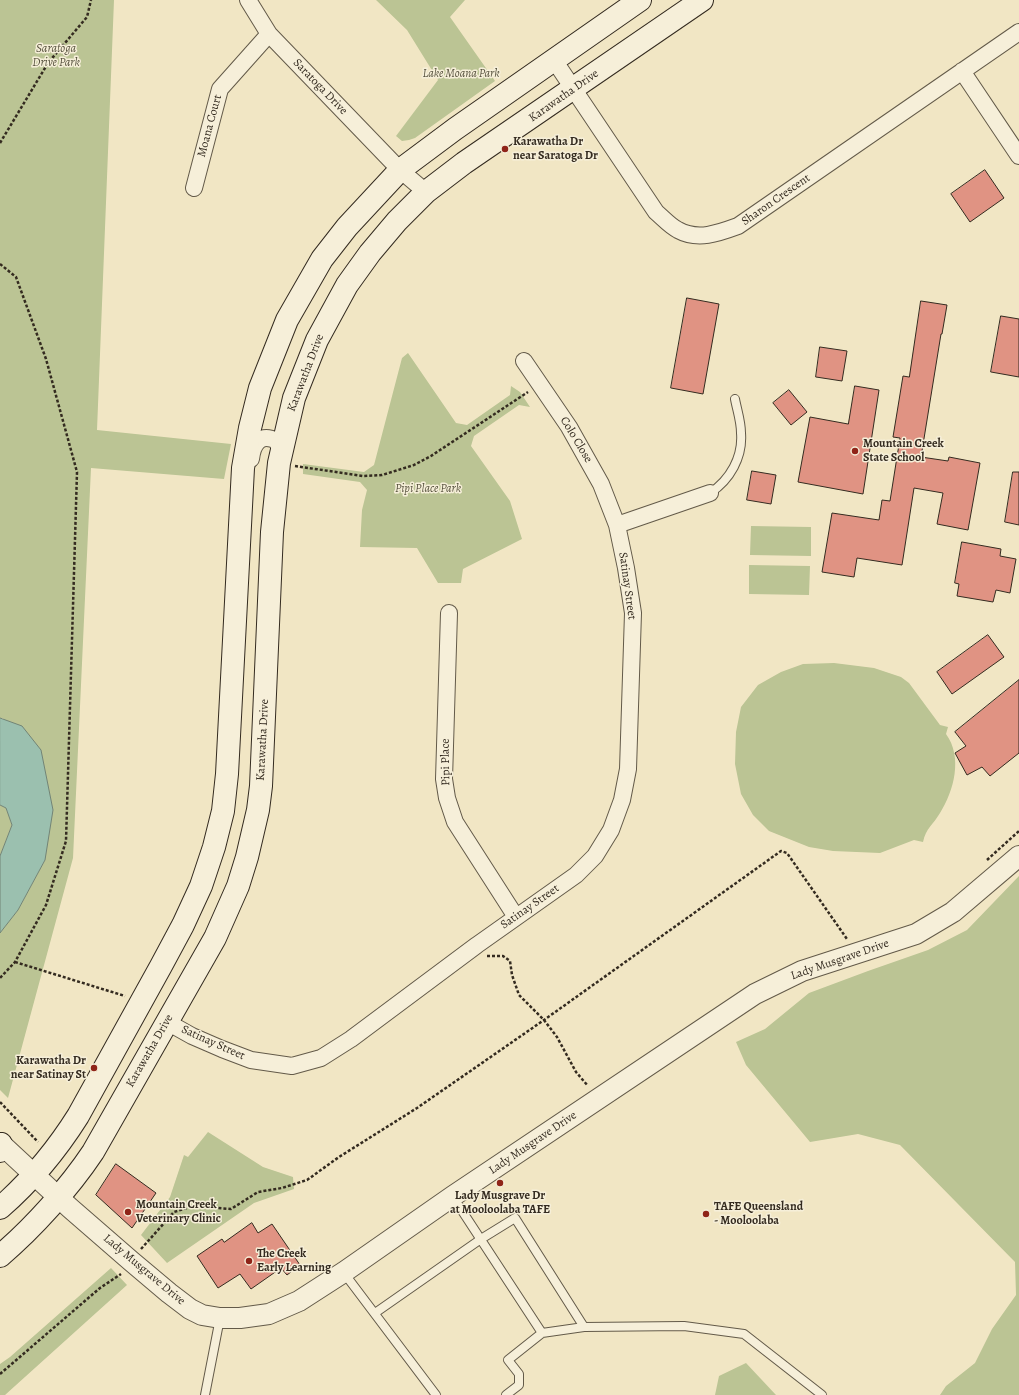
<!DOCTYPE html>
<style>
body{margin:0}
canvas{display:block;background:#f1e6c4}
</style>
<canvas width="1019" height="1395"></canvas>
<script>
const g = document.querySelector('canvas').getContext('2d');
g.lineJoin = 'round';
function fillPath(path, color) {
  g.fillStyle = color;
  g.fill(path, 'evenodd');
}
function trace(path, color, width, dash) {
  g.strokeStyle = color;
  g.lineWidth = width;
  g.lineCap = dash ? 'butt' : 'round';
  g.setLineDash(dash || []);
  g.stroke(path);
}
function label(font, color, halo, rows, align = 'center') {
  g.font = font + ' Alegreya,serif';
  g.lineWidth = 3;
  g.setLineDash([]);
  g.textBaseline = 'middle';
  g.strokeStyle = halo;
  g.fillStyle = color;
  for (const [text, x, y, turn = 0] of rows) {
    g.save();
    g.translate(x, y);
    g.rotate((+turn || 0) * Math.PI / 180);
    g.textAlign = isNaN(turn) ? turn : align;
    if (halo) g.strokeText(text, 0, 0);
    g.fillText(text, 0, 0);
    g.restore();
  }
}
fillPath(new Path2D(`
 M0,0h114l-17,430 134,14 -7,35 -133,-11 -18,390 -65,240 -8,-8v-157l18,-23 27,-50 -42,-142h-3z
 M376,0h89l-15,17 45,64 -80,57 -6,2 -7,1 -6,-5 42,-56 -31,-50z
 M408,353l48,70 11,2 43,-30 1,-9 9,6 10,15 -11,-2 -45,31 -3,10 39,55 12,38 -59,30 -2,14h-23l-21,-35 -57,-1 2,-37 5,-20 -7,-8 -57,-8v-10l61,8 10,-7 28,-107z
 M751,526l60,1v29l-61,-1z
 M749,565l61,1 -1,29 -60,-1z
 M834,663l40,5 27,9 8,6 31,42 8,2 -2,7c17,23 8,57 -6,79 -7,12 -14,15 -17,29l-9,-2 -34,13 -47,-2 -24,-4 -40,-16 -16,-16 -12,-21 -6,-30 1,-32 5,-25 17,-22 23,-13 22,-8z
 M0,805l6,3 6,17 -12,31z
 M1019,876v519h-79l6,-9 29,-23 17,-34 24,-34 -1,-33 -115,-117 -42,-11 -48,8 -64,-77 -10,-23 29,-13 44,-36 59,-22 60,-21 39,-20z
 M208,1132l55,35 30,10 1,12 -40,14 -87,60 -26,-28 29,-38 14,-42 4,2z
 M111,1268l16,17 -122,110h-5v-31l10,-7z
 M746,1363l30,32h-61l4,-19z`), '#bbc494');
const water = new Path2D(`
 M0,718l22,8 19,24 12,60 -8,50 -27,50 -18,23v-77l12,-31 -6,-17 -6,-3z`);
fillPath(water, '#9bc0af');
trace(water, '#728476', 1);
const building = new Path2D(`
 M985,170l19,28 -34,24 -19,-28z
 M687,298l32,6 -16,90 -32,-6z
 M921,301l26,4 -5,29h-1l-20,123 27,4 1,-4 31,6 -12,67 -31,-6 6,-31 -29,-5 -12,77 -45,-7 -3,19 -32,-5 10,-59 47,7 3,-20 8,1 10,-63 -7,-1 10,-61 6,1z
 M1001,316l18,3v58l-28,-5z
 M820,347l27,4 -5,30 -26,-4z
 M855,386l24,4 -16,104 -65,-12 12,-65 38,7z
 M789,390l18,22 -16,13 -18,-22z
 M752,471l24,4 -5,29 -24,-4z
 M1013,472h6v53l-14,-3z
 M962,542l39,7 -1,7 16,3 -6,34 -14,-3 -3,12 -36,-6 2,-12 -4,-1z
 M988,635l16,22 -52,37 -15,-22z
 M1019,680v73l-29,23 -8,-9 -15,8 -12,-22 11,-7 -11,-14z
 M116,1164l40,29 -24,35 -36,-33z
 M252,1223l6,10 14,-9 28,41 -13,10 -6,-7 -30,21 -11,-15 -22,14 -21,-32 25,-17 2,3z`);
fillPath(building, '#e09383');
trace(building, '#342b20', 1);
const service = new Path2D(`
 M710,493c20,-13 33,-36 31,-60 0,-12 -4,-23 -6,-34
 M453,1197l89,136
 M344,1273l92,122
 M375,1313l106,-74 34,-21 69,109 -42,6 -34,27 11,14v11l-13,10
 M584,1327l100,-1 60,8 78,61
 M205,1395l15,-77`);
const minor = new Path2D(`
 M248,0l21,34 131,136 26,22
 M554,60l102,152c7,6 14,14 22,18 20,11 41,3 60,-4l281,-194
 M962,71l57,85
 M194,188l26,-99 49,-55
 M251,459c2,-17 10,-26 26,-18l4,12
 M617,525l93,-32
 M449,613l-5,166 3,19 8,24 61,95
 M167,1022l25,14 30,13 29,11 41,6 29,-8 30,-19 126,-94 99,-70 19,-19 16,-26 11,-30 6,-31 5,-156 -7,-45 -9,-43 -16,-41 -32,-57 -45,-66`);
const tertiary = new Path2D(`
 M0,1143l70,65 61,53 38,32 21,16 12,6 18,3h20l29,-4 30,-13 45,-29 109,-76 302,-202 47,-23 114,-37 37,-22 66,-56`);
const secondary = new Path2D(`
 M0,1151l1,-7
 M0,1208c31,-27 56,-57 78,-92l83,-150 22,-41 18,-39 13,-39 9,-36 4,-37 16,-306 7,-40 10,-40 27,-68 35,-61 25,-32 53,-57 55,-41 185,-129
 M0,1256c33,-28 69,-68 93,-104l122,-214 23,-52 9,-29 11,-47 3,-24 11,-254 7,-69 15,-65 23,-58 30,-55 23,-32 27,-32 29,-29 38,-29 238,-163`);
trace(service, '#635a49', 10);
trace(minor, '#635a49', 18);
trace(tertiary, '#635a49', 22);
trace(secondary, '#342b20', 24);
trace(new Path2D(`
 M0,143l48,-80 39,-46 4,-17
 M0,264l16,13 30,82 31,113 -11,369 -20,64 -31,57 -15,16
 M295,466l68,10 19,-1 32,-10 17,-9 97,-64
 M987,860l32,-29
 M487,956h16l7,5 2,14 7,20 25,25 13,17 19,35 12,14
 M15,962l110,34
 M0,1102l38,40
 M141,1249l33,-37 19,-6 38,3 27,-17 24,-4 25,-8 32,-23 78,-49 127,-88 237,-169 6,2 60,86
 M0,1374l100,-86 21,-14`), '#342b20', 2.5, [3, 2]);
trace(service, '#f6efd9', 8);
trace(minor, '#f6efd9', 16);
trace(tertiary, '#f6efd9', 20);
trace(secondary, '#f6efd9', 22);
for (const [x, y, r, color] of [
 [505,149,4,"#8f2418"],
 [855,451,4,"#8f2418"],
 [94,1068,4,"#8f2418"],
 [500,1183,4,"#8f2418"],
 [128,1212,4,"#8f2418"],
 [706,1214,4,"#8f2418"],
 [249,1261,4,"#8f2418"]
]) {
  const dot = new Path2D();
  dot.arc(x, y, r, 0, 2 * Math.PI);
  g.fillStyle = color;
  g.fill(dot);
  trace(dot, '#f6efd9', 1.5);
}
label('italic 12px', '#56513d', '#f6efd9', [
 ["Saratoga",56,49],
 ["Drive Park",56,63],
 ["Lake Moana Park",461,74],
 ["Pipi Place Park",428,489]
]);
label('12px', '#342b20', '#f6efd9', [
 ["Saratoga Drive",320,87,46],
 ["Karawatha Drive",564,96,-35],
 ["Moana Court",210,126,-75],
 ["Sharon Crescent",776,200,-35],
 ["Karawatha Drive",306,373,-69],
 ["Colo Close",576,440,59],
 ["Satinay Street",627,586,82],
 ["Karawatha Drive",263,740,-87],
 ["Pipi Place",446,762,-91],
 ["Satinay Street",530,907,-35],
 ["Lady Musgrave Drive",840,960,-19],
 ["Satinay Street",213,1043,24],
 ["Karawatha Drive",150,1051,-60],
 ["Lady Musgrave Drive",533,1143,-34],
 ["Lady Musgrave Drive",144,1270,40]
]);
label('bold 12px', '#342b20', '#f6efd9', [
 ["Karawatha Dr",513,142],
 ["near Saratoga Dr",513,156],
 ["Mountain Creek",863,444],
 ["State School",863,458],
 ["Karawatha Dr",86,1061,"right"],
 ["near Satinay St",86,1075,"right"],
 ["Lady Musgrave Dr",500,1196,"center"],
 ["at Mooloolaba TAFE",500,1210,"center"],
 ["Mountain Creek",136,1205],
 ["Veterinary Clinic",136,1219],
 ["TAFE Queensland",714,1207],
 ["- Mooloolaba",714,1221],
 ["The Creek",257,1254],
 ["Early Learning",257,1268]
], 'left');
</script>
